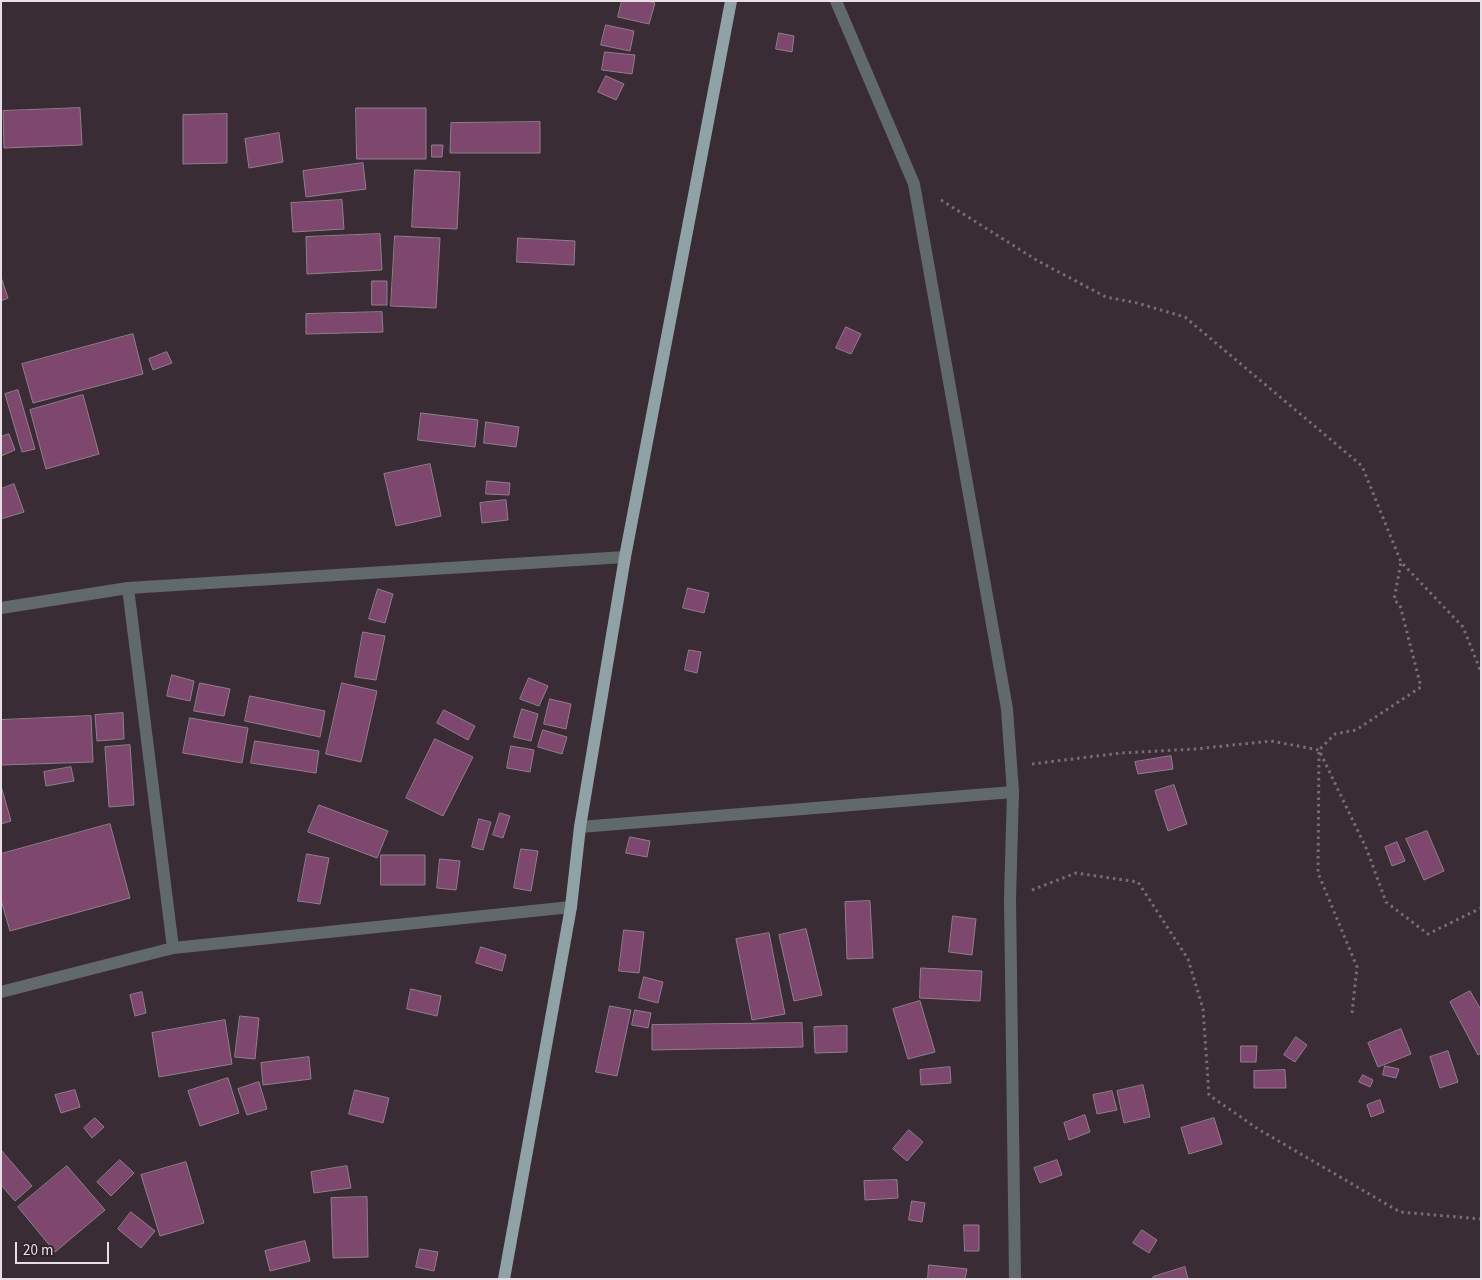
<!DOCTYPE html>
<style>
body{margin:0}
#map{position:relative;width:1482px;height:1280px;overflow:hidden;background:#3a2c35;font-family:"Source Sans 3",sans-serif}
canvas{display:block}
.frame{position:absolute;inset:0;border:2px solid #e8dfe5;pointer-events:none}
.scale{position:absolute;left:15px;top:1242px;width:94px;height:22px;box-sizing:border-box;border:2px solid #e8dfe5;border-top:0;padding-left:6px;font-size:15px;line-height:18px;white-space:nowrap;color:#e8dfe5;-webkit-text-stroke:4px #30222b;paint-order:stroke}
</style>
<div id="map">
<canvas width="1482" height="1280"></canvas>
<div class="frame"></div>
<div class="scale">20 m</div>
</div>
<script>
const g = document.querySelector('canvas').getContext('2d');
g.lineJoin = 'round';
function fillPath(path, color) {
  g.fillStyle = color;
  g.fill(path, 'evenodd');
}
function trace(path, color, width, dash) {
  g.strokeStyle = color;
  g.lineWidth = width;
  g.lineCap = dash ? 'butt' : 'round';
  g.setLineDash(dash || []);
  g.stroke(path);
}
const building = new Path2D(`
 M622,1h25l8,2 -6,21 -31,-7z
 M606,25l28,6 -4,20 -29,-6z
 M779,33l15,3 -2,16 -16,-3z
 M605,52l30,3 -3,19 -30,-4z
 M606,76l18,8 -8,16 -18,-8z
 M80,108l2,37 -78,3 -1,-37z
 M356,108h70v51h-69z
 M227,114v49l-44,1v-49z
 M540,122v31h-90l1,-30z
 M279,133l4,29 -34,6 -4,-29z
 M432,145h11l-1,12h-10z
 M363,163l3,26 -60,8 -3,-26z
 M415,170l45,2 -3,57 -45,-2z
 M342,200l2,29 -51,3 -2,-29z
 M380,234l2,36 -75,4 -1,-37z
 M395,236l45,2 -4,70 -45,-2z
 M518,238l57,3 -1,24 -57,-3z
 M1,277l7,21 -7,3z
 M372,281h15v24h-15z
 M382,312l1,20 -77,2v-20z
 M846,327l15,7 -10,20 -15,-6z
 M133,334l10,40 -110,29 -11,-39z
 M167,352l5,11 -19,7 -4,-11z
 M18,390l17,59 -13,3 -17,-58z
 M83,395l16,59 -53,15 -16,-59z
 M421,413l57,7 -3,27 -57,-7z
 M486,422l33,5 -3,20 -32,-4z
 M9,434l6,16 -14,6v-19z
 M430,464l11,52 -45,10 -12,-52z
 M487,481l23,2 -1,12 -23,-1z
 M14,484l10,28 -23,7v-30z
 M506,500l2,20 -26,3 -2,-20z
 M688,588l21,5 -5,20 -21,-5z
 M378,589l15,5 -8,29 -16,-4z
 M363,632l22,4 -9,44 -21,-3z
 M689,650l12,2 -4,21 -12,-3z
 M172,675l22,6 -4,20 -23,-5z
 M529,678l19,8 -9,20 -19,-7z
 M200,683l30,6 -6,27 -30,-5z
 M342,683l35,8 -16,71 -35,-8z
 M250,696l75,15 -5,26 -75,-16z
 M550,699l21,5 -5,25 -22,-5z
 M522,709l16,5 -7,27 -17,-4z
 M444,710l31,16 -7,14 -31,-17z
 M123,713l1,26 -27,2 -2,-26z
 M91,716l2,46 -92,3v-45z
 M190,718l58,10 -6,35 -59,-10z
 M543,730l24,7 -5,17 -24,-7z
 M435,739l38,18 -30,59 -37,-18z
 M255,741l64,10 -3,22 -65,-10z
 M130,745l4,60 -25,2 -4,-60z
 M511,746l23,4 -4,22 -23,-4z
 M1171,756l2,13 -35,5 -3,-12z
 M71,767l3,14 -28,5 -2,-14z
 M1174,785l13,39 -19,7 -13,-40z
 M1,786l10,35 -10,3z
 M319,805l69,26 -11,27 -69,-26z
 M500,813l10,3 -7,22 -10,-3z
 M479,819l12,3 -8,28 -11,-3z
 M110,824l20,74 -120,33 -9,-31v-46z
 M1427,831l17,40 -20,9 -18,-41z
 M630,837l20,4 -3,16 -21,-4z
 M1397,842l8,19 -13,5 -7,-19z
 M521,849l17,2 -7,40 -17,-3z
 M307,854l22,4 -9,46 -22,-3z
 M381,855h44v30h-44z
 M440,859l20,2 -4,29 -19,-2z
 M870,901l3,57 -26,1 -2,-57z
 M953,916l23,3 -4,36 -23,-3z
 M806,929l16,66 -28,6 -15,-66z
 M624,930l20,2 -5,41 -20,-2z
 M769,933l16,81 -33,6 -16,-81z
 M481,947l25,8 -4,16 -26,-8z
 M921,968l61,3 -2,30 -60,-3z
 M644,977l19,5 -5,21 -19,-5z
 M411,989l30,7 -4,20 -30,-7z
 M1470,991l11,19v43l-3,2 -28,-53z
 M142,992l4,21 -11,3 -5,-21z
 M920,1001l15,51 -27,7 -15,-50z
 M610,1006l21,4 -14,66 -21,-4z
 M635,1010l16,3 -3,15 -16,-3z
 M240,1016l19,2 -4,41 -20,-2z
 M225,1020l7,44 -73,13 -7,-44z
 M802,1023l1,24 -151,3v-25z
 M847,1026v26l-32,1 -1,-26z
 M1401,1029l10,25 -33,13 -10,-24z
 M1296,1037l11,8 -12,17 -11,-7z
 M1241,1046h16l-1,16h-15z
 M1448,1051l10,31 -18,6 -10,-31z
 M309,1057l2,22 -48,6 -2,-22z
 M1385,1066l14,3 -3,9 -13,-3z
 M950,1067l1,16 -30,2 -1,-15z
 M1285,1070l1,18h-32v-17z
 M1363,1075l10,5 -3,7 -11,-5z
 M228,1078l11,35 -39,13 -12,-35z
 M259,1082l8,27 -20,6 -9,-26z
 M1143,1085l7,32 -26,6 -7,-32z
 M75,1090l5,17 -19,6 -6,-18z
 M355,1090l34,8 -6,25 -34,-9z
 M1112,1091l5,19 -20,4 -4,-19z
 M1380,1100l4,12 -13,5 -4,-12z
 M1085,1115l5,17 -21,8 -5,-17z
 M95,1118l9,9 -12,11 -8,-10z
 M1214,1118l8,26 -33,10 -8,-26z
 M909,1130l14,12 -16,19 -14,-12z
 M1,1150l31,36 -17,15 -14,-16z
 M120,1160l14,13 -23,23 -14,-14z
 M1057,1160l5,15 -22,8 -6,-15z
 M186,1162l18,61 -44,13 -19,-61z
 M67,1166l38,44 -50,42 -37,-45z
 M347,1166l4,22 -37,5 -3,-21z
 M897,1180l1,18 -33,2 -1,-19z
 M367,1197l1,60 -35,1 -2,-60z
 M912,1201l13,2 -3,19 -13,-2z
 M131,1212l24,19 -14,17 -23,-19z
 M964,1225h15v26h-14z
 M1142,1230l15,10 -8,13 -16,-10z
 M305,1241l5,20 -40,10 -5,-20z
 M420,1249l18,3 -4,19 -18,-4z
 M929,1265l38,4 -2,10h-37z
 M1185,1267l3,12h-35v-2z`);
fillPath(building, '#7d476e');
trace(building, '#907f8b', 1);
trace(new Path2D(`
 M941,200l97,61 68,36 31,6 48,14 177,149 39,96 62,65 18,45
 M1032,764l89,-11 74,-4 76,-8 48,9 48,100 19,52 42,32 53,-26
 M1032,890l44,-17 62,9 50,77 15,50 6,86 49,34 142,83 81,7
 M1352,1013l5,-46 -39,-94 1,-123 16,-16 21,-4 65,-43 -21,-82 -6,-5 7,-38`), '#796d75', 3, [2.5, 4]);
trace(new Path2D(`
 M836,1l78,183 93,525 6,83 -3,106 5,381
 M128,588l45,360
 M1,608l127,-20 497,-31
 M580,827l433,-35
 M1,992l172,-44 398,-41`), '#606a6c', 12);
trace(new Path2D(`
 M504,1279l67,-372 9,-80 45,-270 106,-556`), '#8fa2a6', 12);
</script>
